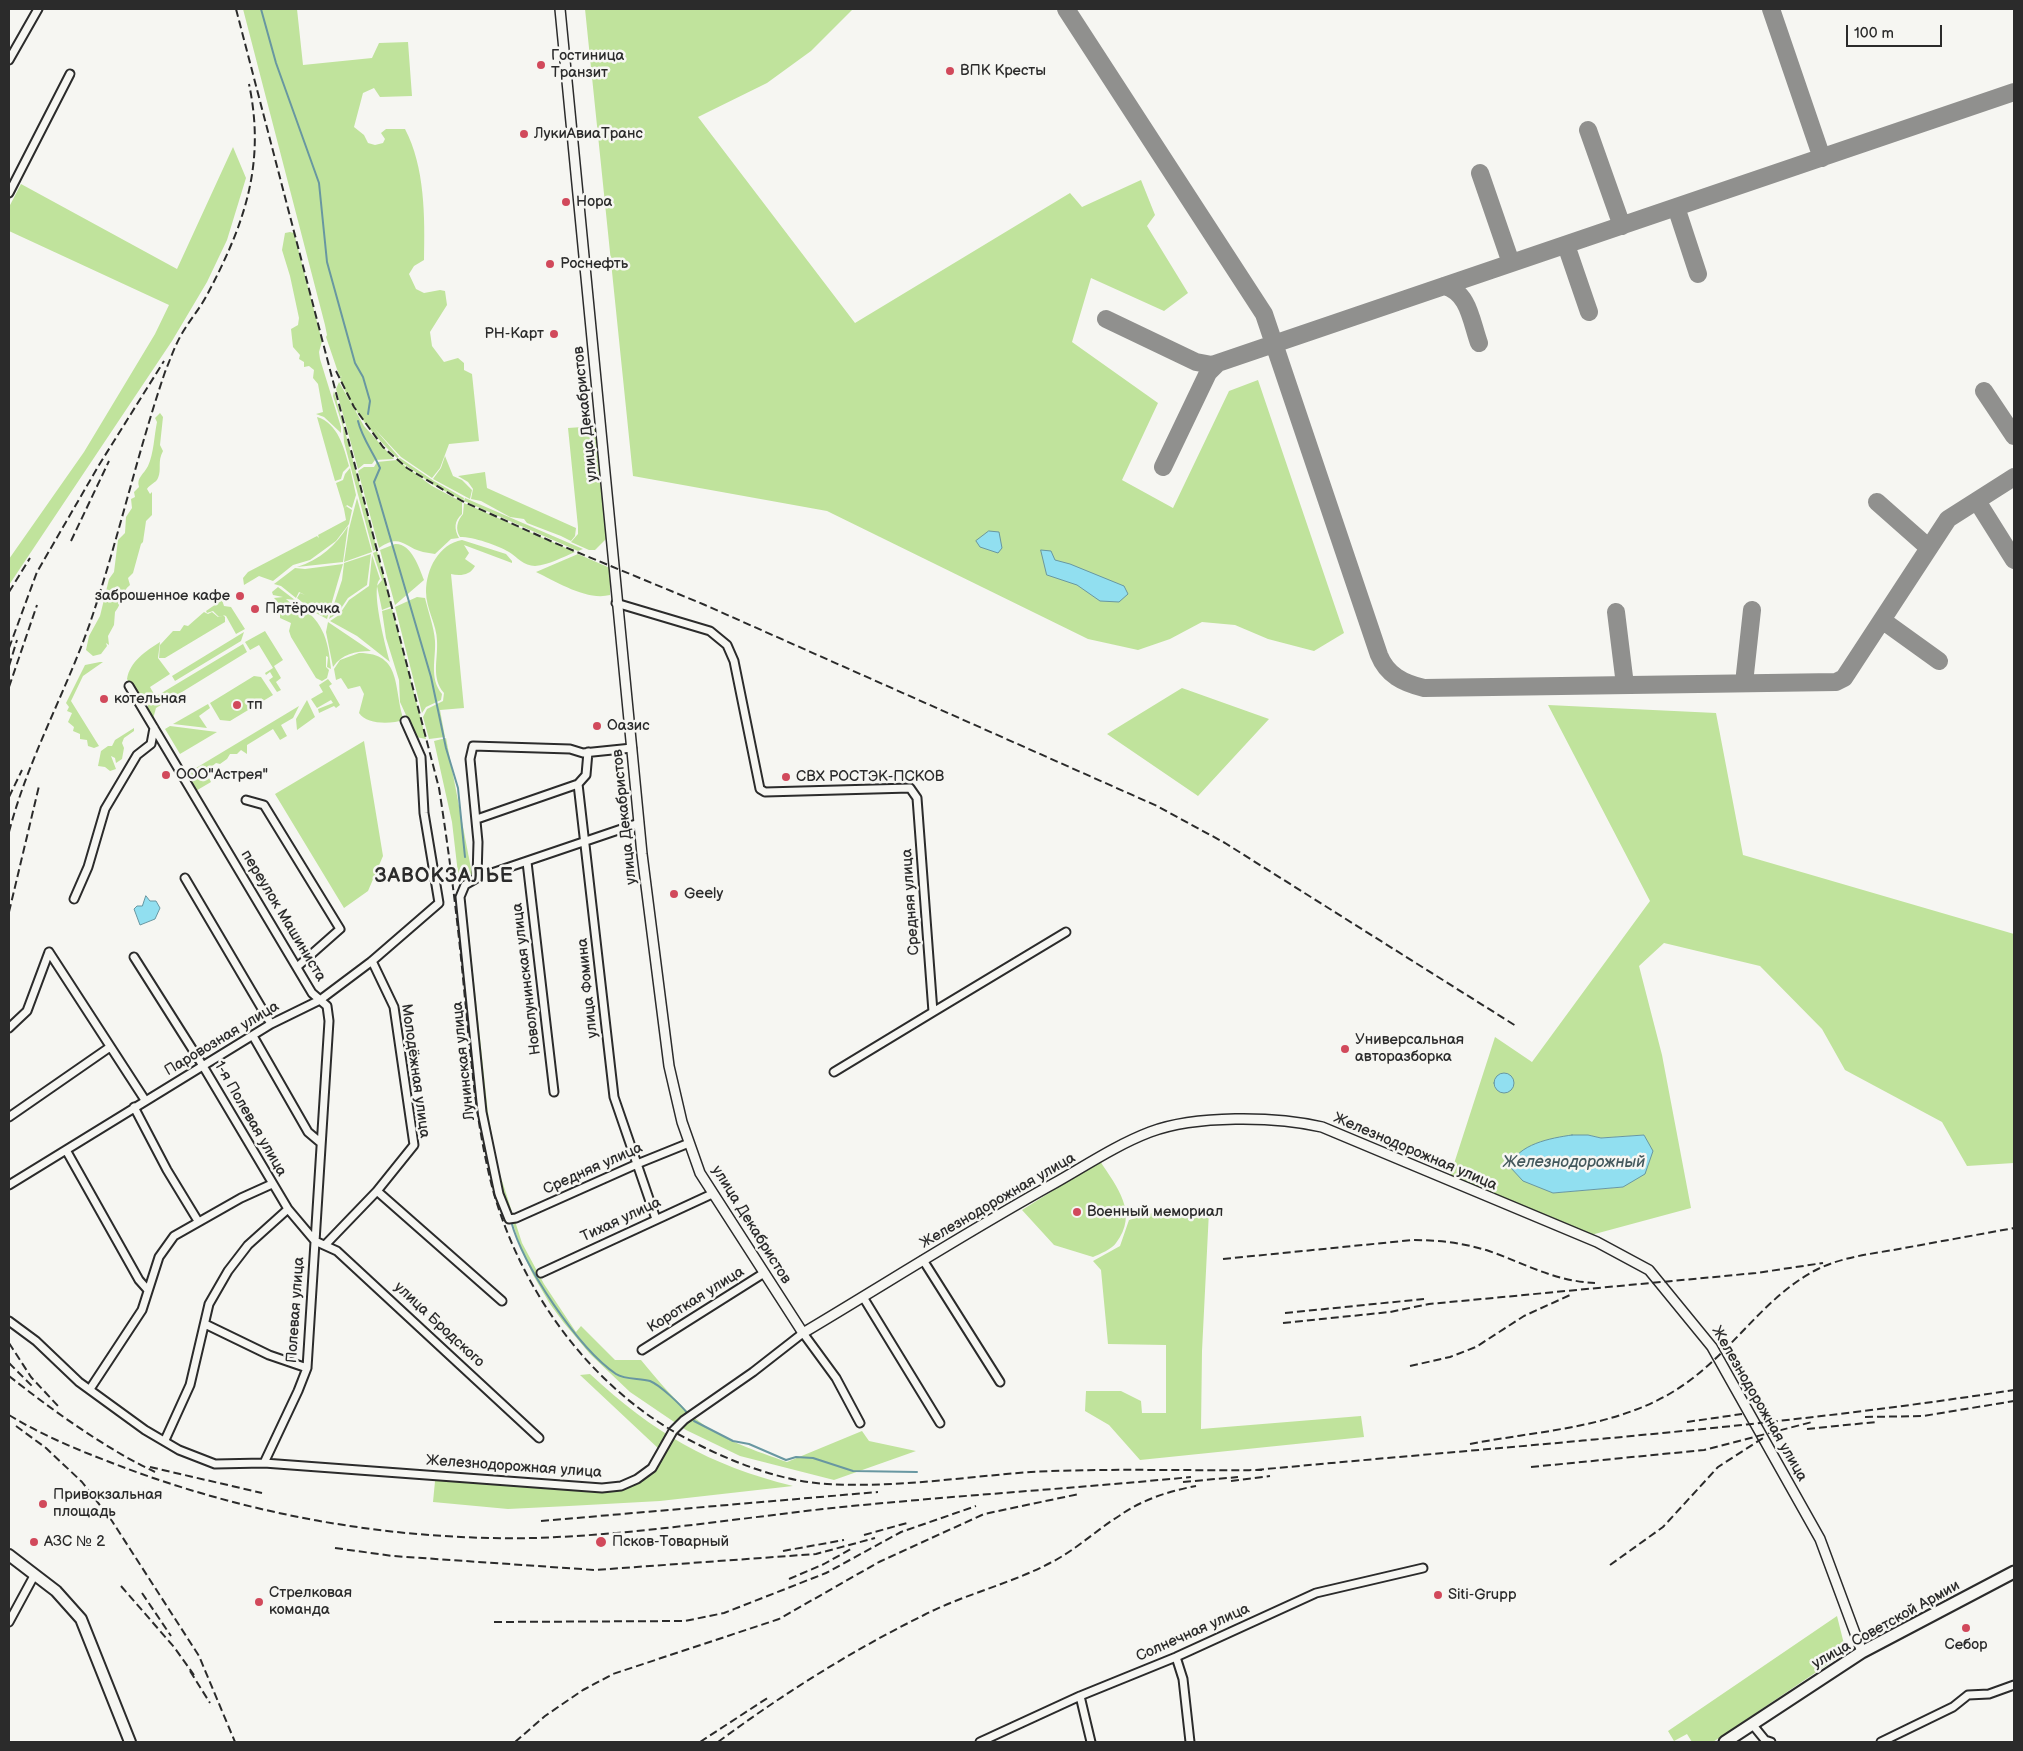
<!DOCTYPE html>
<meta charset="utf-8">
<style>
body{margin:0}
#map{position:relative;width:2023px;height:1751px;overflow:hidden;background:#f6f6f2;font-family:"Balsamiq Sans",sans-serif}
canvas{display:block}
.frame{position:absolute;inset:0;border:10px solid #2b2b2b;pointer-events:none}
.scale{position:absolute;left:1846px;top:25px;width:96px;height:22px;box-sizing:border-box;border:2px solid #2b2b2b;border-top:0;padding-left:6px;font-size:15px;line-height:18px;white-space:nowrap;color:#2b2b2b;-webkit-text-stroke:4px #f6f6f2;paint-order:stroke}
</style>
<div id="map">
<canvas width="2023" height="1751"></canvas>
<div class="frame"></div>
<div class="scale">100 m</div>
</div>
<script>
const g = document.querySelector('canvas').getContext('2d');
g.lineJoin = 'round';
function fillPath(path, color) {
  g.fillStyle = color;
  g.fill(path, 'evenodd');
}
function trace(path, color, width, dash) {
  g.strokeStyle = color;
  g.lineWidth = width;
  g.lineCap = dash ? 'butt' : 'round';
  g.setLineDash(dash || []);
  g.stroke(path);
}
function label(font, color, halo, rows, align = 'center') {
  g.font = font + ' "Balsamiq Sans",sans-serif';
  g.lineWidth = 5;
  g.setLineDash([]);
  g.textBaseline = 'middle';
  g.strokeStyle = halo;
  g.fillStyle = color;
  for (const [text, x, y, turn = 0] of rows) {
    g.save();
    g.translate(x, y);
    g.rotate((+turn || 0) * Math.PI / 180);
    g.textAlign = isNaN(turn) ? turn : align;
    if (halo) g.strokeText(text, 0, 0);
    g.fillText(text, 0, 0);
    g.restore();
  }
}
fillPath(new Path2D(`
 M243,9h54l6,56 69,-7 7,-15 29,-1 4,54 -32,1 -6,-9 -11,5 -9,34 10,8 4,8 7,2 8,-2 2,-4 -4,-6 5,-4h19c20,38 20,88 19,131l-10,6 -5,8 7,15 8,4 16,-3 5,1 2,14 -17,27 2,14 12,16 14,-4 6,5v7l8,4 7,67 -30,3 -9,24 -8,10 -31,-21 -27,-29 25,29 -2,1c-23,-22 -46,-49 -57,-79l2,-4 -2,3 -14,-41 1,-2 -2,-10z
 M585,9h305l-38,1 -41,41 -44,32 -69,34 157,206 215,-130 12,14 59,-27 14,35 -8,11 41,67 -24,18 -73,-33 -19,64 86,61 -36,77 51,28 56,-117 29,-11 86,253 -30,18 -46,-12 -33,-14 -33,-3 -32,17 -32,11 -50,-11 -261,-128 -194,-35z
 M233,147l13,31 -19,62 -20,42 -35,59 -163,244v-26l75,-107 71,-118 14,-29 -160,-74v-24l12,-23 156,85z
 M290,232l4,1 28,108 -3,11 1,7 21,68v6l-17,-16 -8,-3 7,-2 -5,-28 -5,-6 1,-8 -5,-4 -5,1v-5l-5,-3 1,-4 -7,-8 -2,-18 7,-4 1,-7 -9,-42 -8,-26 3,-17z
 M339,382l25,44 30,33 -19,1 -3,4h-8l-6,5 -22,-80z
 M334,391l43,158 -4,2 -29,-109 -1,-15 -10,-31z
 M160,413l3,4 -3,28 3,6c-6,11 -1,18 -5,27 -2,5 -8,6 -11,11l3,5 2,-2v23l-6,6c-1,8 -2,13 -3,21l-2,2 -8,29 -5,5 2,7c-9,7 -8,19 -15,27l-1,13 -6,11 1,9 -3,-2 1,3 -6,8 -8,2 -7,-6 3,-14 11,-20 9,-37 5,-7 4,-32 7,-7 1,-16 6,-9 -1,-9 4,-2 -1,-5 5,-5c-3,-9 5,-13 9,-21 6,-13 6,-30 9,-44l-2,-4z
 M317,417c21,6 27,31 32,49l-6,6 -2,7 -6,2z
 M597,426l11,111 -13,13h-6l-18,-8 7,-8v-7l-10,-99z
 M445,456l8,20 9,4 10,10 -2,9 -37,-20 8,-11z
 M400,458l34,23 30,17 -1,3 -31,-17 -35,-25z
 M397,460l35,26 30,16v12c-8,7 -8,15 -3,24l-8,1 -16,15c-4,-1 -8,-1 -12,-2 -20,-5 -22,-19 -44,-4l-21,-77 6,-4h10l3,-5z
 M350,468l6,27 -4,13 -5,-3 -3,4 -8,-26 7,-3 2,-6z
 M485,472l2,16 89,40 -1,8 -4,5 -10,-5 -34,-13 -3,-4 -14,-2 -29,-16 -10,-2 2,-10 -5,-7 -10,-6z
 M357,498l15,54 -28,10 5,-33z
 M465,498l118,51 -5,2 -114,-50z
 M464,503l111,49c-12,5 -26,13 -40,14 -11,0 -18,-9 -26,-14 -12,-7 -35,-15 -49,-15 -5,-8 -3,-16 3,-23z
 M346,506l6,4 -3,14 -13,17 -26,19 -17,5 -20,16 -14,-5 -15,9 -1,-7 5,-6 69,-36 2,2 -1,-3 28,-15 -2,-11z
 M348,526l-5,36 -46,5c23,-7 39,-22 51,-41z
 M462,540l44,14 6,7v2l-48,-18 5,8 -4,6 10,7c-5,10 -16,10 -24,8l13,134 -24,2 5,27 -16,2 -6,-22 4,-8 16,-8 1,-8c-13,-15 -6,-33 -7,-52 0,-16 -11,-32 -11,-49 0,-23 13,-48 36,-52z
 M395,544c16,-1 24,23 29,36l-29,25 -15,-55z
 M377,551l15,55 -10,4 -5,-24 5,-6 -9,-27z
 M371,554l-4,31 -19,13 -10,15 -9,6 13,-39 2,-17z
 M578,554l32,14v27c-23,6 -53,-13 -74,-23z
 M372,555l8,24c-10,9 6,69 10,83l-33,-26 -27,-15 9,-6 10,-15 20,-14z
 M343,564l-16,55 -13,-7 -17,-14 3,-5 5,2 -6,-3 -3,6 -15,-12 -7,-2 21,-16 10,1z
 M278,587l17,13 -9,-1 7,6 2,-4c27,20 33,35 36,68l-4,-2 1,-10 -2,-1v11l3,3 -2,8 -5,3 -6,-3 -25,-41 -2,-6 2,-8 -11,-5v-6h4l-2,-5 -8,-9 9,-1 -10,-2 -1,-3z
 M417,597l8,1c3,13 9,29 10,43 1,18 -6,37 7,53l-1,6 -15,7 -4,6 -27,-106z
 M222,600l2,6 7,1 14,22 -9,5 -10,-18 -3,-1 2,2v5l-60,36h-6l1,-13 13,-14h7l4,-6 4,1 16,-14 4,2 4,-2 6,5 5,-1 -4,1 -6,-6 -6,2 -1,-2z
 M392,608l34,131 -10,-2 -16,-35 -1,-22 -13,-42 -4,-27z
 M328,622l43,29c-16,0 -29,3 -38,16l-7,-35z
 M265,631l18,29 -9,6 7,12 -5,4 5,8 -4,2 -8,-12 4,-3 -3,-5 -4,3 -1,-2 8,-5 -14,-23 -9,5 -5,-8z
 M244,632l-3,9 -66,40 -3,-5z
 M160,642l-2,16 12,16 -20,13 4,7 -13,8 -14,-23c3,-18 19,-28 33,-37z
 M243,644l4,8 -91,56 -3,11 -6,-10 3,-9z
 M359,653c44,0 34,36 45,67 -13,4 -37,5 -45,-7l5,-19 -4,-8 -12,3 -7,-11 -5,2 -2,-11 6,-9z
 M100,662h3l-20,14 -12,25 28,45 -5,2 -6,-2 -1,-6 -7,-1v-5l-7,-3 1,-4 -6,-5 4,-9 -5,-2 2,-4 -3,-4 19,-38z
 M254,676l7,1 12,18 -43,26 -10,-1 -10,-17z
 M328,679l4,5 -3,2 11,19 -4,3 -2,-2 -15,7 -1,-4 15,-6 -2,-3 -14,8 -6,-9 12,-7 -4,-7z
 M1182,688l87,31 -71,77 -91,-62z
 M307,700l8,17 -18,13 -1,-11z
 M208,704l2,4 -11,8 8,12 -34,-4z
 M1548,705l168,8 27,142 271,79v229l-47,3 -25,-44 -97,-52 -23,-41 -62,-63 -96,-23 -25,23 23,89 29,153 -100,27 -141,-59 45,-139 37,25 118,-161zM1588,1135l13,3 44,-3 -22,52 -70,6 -41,-34c23,-19 47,-22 76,-24z
 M299,706l-6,12 -12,7 6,11 -7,4 -7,-11 -26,16v9l-6,-4 -4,4h-7l-3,5 -7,5 -4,-1 -6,5h-14z
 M170,726l47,6 -37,22 -15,-25z
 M134,728v3l-10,7 -2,5 2,5 -2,11 -6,4 -1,-5 -4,-2 5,13 -6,2 -5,-4 -7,-1 3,-15 7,-5h4l3,-6z
 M446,738l27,141 -8,18 23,216 9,52 25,78 22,41 32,48 5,-6 34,34h26c17,21 35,41 55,59 26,21 60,32 91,43l75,-31 7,10 47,10 -82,29 -94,-24 -54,-26 -56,-38 -40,-38 -26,-31 -14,-19 -17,-29 -12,-26 -26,-81 -9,-54 -34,-292 -18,-81z
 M364,741l19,115 -15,35 -24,17 -69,-114z
 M181,770l20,2 5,8 3,-2 2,4 -17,10z
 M1100,1161c17,26 39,52 16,82 -4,6 -16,11 -23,14l-39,-12 -32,-35z
 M1166,1209l43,2 -7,140 -1,78 160,-13 3,21 -224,23 -31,-35 -24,-14 1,-20h35l20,10 1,12h24v-68l-58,-1 -7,-74 -8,-9 27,-15 9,-26z
 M590,1374c64,59 118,91 203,112l-133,15 -91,5 -61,3 -75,-7 3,-31 158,13c26,-1 55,-6 66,-34l-80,-75z
 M1837,1616l9,36 -133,90h-21l-5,-8 -13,7 -6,-10z`), '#c0e39c');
const water = new Path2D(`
 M989,531l10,1 3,16 -4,5 -18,-6 -4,-6z
 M1041,550l10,1 4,9 15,4 54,22 4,8 -9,8 -19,-1 -23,-16 -30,-10z
 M146,896l4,5h6l4,7 -5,11 -15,6 -6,-16 3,-3h5z
 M1494 1083a10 10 0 1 1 20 0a10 10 0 1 1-20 0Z
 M1572,1135h16l13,3 43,-3 9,16 -8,23 -22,13 -70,6 -30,-12 -13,-14c7,-23 41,-29 62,-32z`);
fillPath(water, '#91dff0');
trace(water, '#6897a1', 1);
trace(new Path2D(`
 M261,9l15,54 43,120 8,79 28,101 8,14 7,24 -2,13
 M358,421c4,17 15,31 22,47l-6,14 57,195 15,71 12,40 7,69
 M511,1221c12,45 67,127 105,153 9,6 24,4 34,7 10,4 31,24 38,33
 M694,1421l39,20 16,3 37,16 10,-3 17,1 40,13 64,1`), '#6897a1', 2);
trace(new Path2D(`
 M1066,9l198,305 115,341c8,20 24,28 45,33l412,-6 8,-4 104,-159 66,-42
 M1771,9l51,149
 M1588,130l34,96
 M1480,173l31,90
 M1676,207l22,67
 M1566,245l23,67
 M1444,286c25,6 27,35 35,57
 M1106,319l90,43 16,3 802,-273
 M1984,391l30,45
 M1163,467l45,-94 9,-9
 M1977,501l37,59
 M1877,502l52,46
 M1616,612l9,73
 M1882,620l57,41
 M1744,683l8,-73`), '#90908e', 18);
const minor = new Path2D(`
 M9,60l29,-51
 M9,193l61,-119
 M616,603l94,28 17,14 7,16 26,128 5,3 145,-4 7,10 16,214 133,-80
 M129,686l183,307 15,13 2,15 -22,347 -9,23 -34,72
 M578,784l36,313 42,122
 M246,800l18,5 76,124 -43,38
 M477,819l101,-35 8,-9 2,-23
 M639,823l-162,55 -12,7 -5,12 22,215 17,82 10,25 7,-1 121,-54 52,-21
 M527,862l27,230
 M185,878l86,146
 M477,878l1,-36 -8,-83 3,-13 97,3 13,4 49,-5
 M74,899l14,-32 17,-58 32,-54 14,-11 3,-16
 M49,952l96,148
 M134,957l69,109 85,143 27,32 22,10 202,187
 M372,961l22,46 20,138 -37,46 125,110
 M9,1028l18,-17 22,-59
 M253,1036l55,96 13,11
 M834,1072l99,-60
 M134,1107l33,63 31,51
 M9,1117l101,-70
 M66,1150l73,130 8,9
 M9,1185l262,-161 49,-24 52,-39 67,-58 -15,-90 -3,-56 -16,-36
 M325,1245l52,-54
 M923,1260l77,122
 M541,1273l171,-79
 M863,1297l77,126
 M9,1321l27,20 43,41 66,48 34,20 36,14 49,-1 338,25 19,-2 16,-7 15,-11 21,-37 11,-11 69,-48 50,-39 33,45 24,45
 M205,1324l64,31 38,13
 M642,1350l122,-77
 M90,1389l52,-79 17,-53 15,-21 67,-38 31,-14
 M165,1440l25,-55 19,-81 19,-33 20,-26 40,-36
 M9,1622l26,-48
 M1176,1657l7,22 7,63
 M1080,1696l11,46
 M1752,1724l13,16 6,2
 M980,1742l100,-46 96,-39 140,-64 107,-25
 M1881,1742l72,-35 15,-12 21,-1 25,-9`);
const tertiary = new Path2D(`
 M560,9l82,845 27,212 13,56 18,51 103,160c84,-50 165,-102 250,-149 32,-18 63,-39 97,-52 45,-17 125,-16 172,-5l275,115 52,28 63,77 108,192 42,113`);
const secondary = new Path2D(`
 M9,1555l47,36 25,28 49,123`);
const primary = new Path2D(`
 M1725,1742l137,-90 152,-80`);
trace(minor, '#2b2b2b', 11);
trace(tertiary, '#2b2b2b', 12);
trace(secondary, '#2b2b2b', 14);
trace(primary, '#2b2b2b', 15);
trace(minor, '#f6f6f2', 7);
trace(tertiary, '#f6f6f2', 9);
trace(secondary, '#f6f6f2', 10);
trace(primary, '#f6f6f2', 11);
trace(new Path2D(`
 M236,9l203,779c10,64 18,127 24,190 7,72 12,146 31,216 29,98 94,189 184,240 44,24 98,47 149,50 69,4 136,-7 204,-12 77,-4 154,-1 231,-2
 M336,371l18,36 29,40 24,21 55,33 93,42 150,62 452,201 68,37 291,183
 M71,541l38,-80
 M9,592l21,-34
 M9,648l28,-76 62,-107 65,-104
 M9,666l8,-26
 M9,687l28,-82
 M9,797l13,-27
 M9,832c19,-73 56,-138 81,-209 28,-82 47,-169 75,-251 5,-12 9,-24 15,-35 8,-15 19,-27 27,-42 37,-70 59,-130 42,-211
 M9,912l30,-126
 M1223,1259l190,-19c26,0 51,3 76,11 37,13 65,30 106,32
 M1285,1313l139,-14
 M1283,1323l107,-11 39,-8 327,-31 67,-10
 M9,1343l22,34 27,29
 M9,1363l23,23
 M1410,1366l40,-9 26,-10 48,-31 46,-21
 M9,1376c43,34 97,73 146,96
 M9,1415c31,19 64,33 98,46 135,53 282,80 427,77 97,-3 193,-18 289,-29 123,-13 246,-20 368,-32
 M1865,1417l58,-1 91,-15
 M1687,1422l55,-8
 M16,1426l30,22 36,34 30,39 87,135 36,86
 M1807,1429l69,-7
 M1470,1444c77,-15 159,-16 223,-66 43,-33 73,-81 121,-107 26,-14 57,-17 85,-22 38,-7 77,-14 115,-21
 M150,1467l112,26
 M1531,1467l173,-17 108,-28
 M1256,1470c252,-24 508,-41 758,-80
 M1231,1481l39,-5
 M1183,1482l55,-5
 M541,1521l337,-29
 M864,1535l43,-12
 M335,1548l58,8 202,14 221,-16 59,-16
 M783,1551l61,-11
 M1610,1565l53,-38 55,-60 45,-29
 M789,1579l35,-15 27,-15
 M121,1586l53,61 20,28
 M142,1593l29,43
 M494,1622l191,-1 39,-8 102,-40 75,-41 75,-26
 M190,1671l20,32
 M515,1742l30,-26 38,-26 30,-16 166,-55 100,-57 105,-48 95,-20
 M700,1742l69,-45
 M718,1742c65,-48 133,-91 206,-127 41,-21 86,-31 126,-52 26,-13 45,-32 69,-47 22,-16 50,-25 77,-30`), '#2b2b2b', 2, [8, 4]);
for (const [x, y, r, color] of [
 [541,65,5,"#d1495b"],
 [950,71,5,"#d1495b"],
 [524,134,5,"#d1495b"],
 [566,202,5,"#d1495b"],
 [550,264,5,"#d1495b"],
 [554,334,5,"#d1495b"],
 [240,596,5,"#d1495b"],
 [255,609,5,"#d1495b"],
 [104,699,5,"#d1495b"],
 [237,705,5,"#d1495b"],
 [597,726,5,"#d1495b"],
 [166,775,5,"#d1495b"],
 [786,777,5,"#d1495b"],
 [674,894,5,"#d1495b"],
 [1345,1049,5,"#d1495b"],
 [1077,1212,5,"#d1495b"],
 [43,1504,5,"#d1495b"],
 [34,1542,5,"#d1495b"],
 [601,1542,6,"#d1495b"],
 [1438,1595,5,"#d1495b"],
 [259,1602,5,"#d1495b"],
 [1966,1628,5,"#d1495b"]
]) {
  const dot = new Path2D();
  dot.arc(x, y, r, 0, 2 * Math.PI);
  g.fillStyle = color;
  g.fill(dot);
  trace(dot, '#f6f6f2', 2);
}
label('15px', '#2b2b2b', '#f6f6f2', [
 ["Гостиница",551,56],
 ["Транзит",551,73],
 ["ВПК Кресты",960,71],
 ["ЛукиАвиаТранс",534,134],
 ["Нора",576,202],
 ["Роснефть",560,264],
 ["РН-Карт",544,334,"right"],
 ["заброшенное кафе",230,596,"right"],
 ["Пятёрочка",265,609],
 ["котельная",114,699],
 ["тп",247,705],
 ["Оазис",607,726],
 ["ООО\"Астрея\"",176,775],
 ["СВХ РОСТЭК-ПСКОВ",796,777],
 ["Geely",684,894],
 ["Универсальная",1355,1040],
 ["авторазборка",1355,1057],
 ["Военный мемориал",1087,1212],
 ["Привокзальная",53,1495],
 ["площадь",53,1512],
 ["АЗС № 2",44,1542],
 ["Псков-Товарный",612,1542],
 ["Стрелковая",269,1593],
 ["команда",269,1610],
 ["Siti-Grupp",1448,1595],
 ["Себор",1966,1645,"center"]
], 'left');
label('15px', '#2b2b2b', '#f6f6f2', [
 ["улица Декабристов",586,414,-96],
 ["улица Декабристов",625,817,-96],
 ["Средняя улица",911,902,-94],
 ["переулок Машиниста",283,916,59],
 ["Новолунинская улица",527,979,-97],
 ["улица Фомина",588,988,-96],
 ["Паровозная улица",222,1039,-31],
 ["Лунинская улица",464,1061,-96],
 ["Молодёжная улица",415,1071,82],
 ["1-я Полевая улица",250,1119,60],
 ["Железнодорожная улица",1415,1152,23],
 ["Средняя улица",593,1169,-24],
 ["Железнодорожная улица",998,1201,-30],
 ["Тихая улица",621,1220,-25],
 ["улица Декабристов",751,1225,58],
 ["Короткая улица",696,1300,-32],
 ["Полевая улица",296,1310,-86],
 ["улица Бродского",439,1325,43],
 ["Железнодорожная улица",1759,1404,60],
 ["Железнодорожная улица",514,1467,4],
 ["улица Советской Армии",1886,1625,-29],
 ["Солнечная улица",1193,1633,-24]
]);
label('italic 16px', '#44585c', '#f6f6f2', [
 ["Железнодорожный",1574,1163]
]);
g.letterSpacing = '1px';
label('bold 20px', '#2b2b2b', '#f6f6f2', [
 ["ЗАВОКЗАЛЬЕ",444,877]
]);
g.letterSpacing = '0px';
</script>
